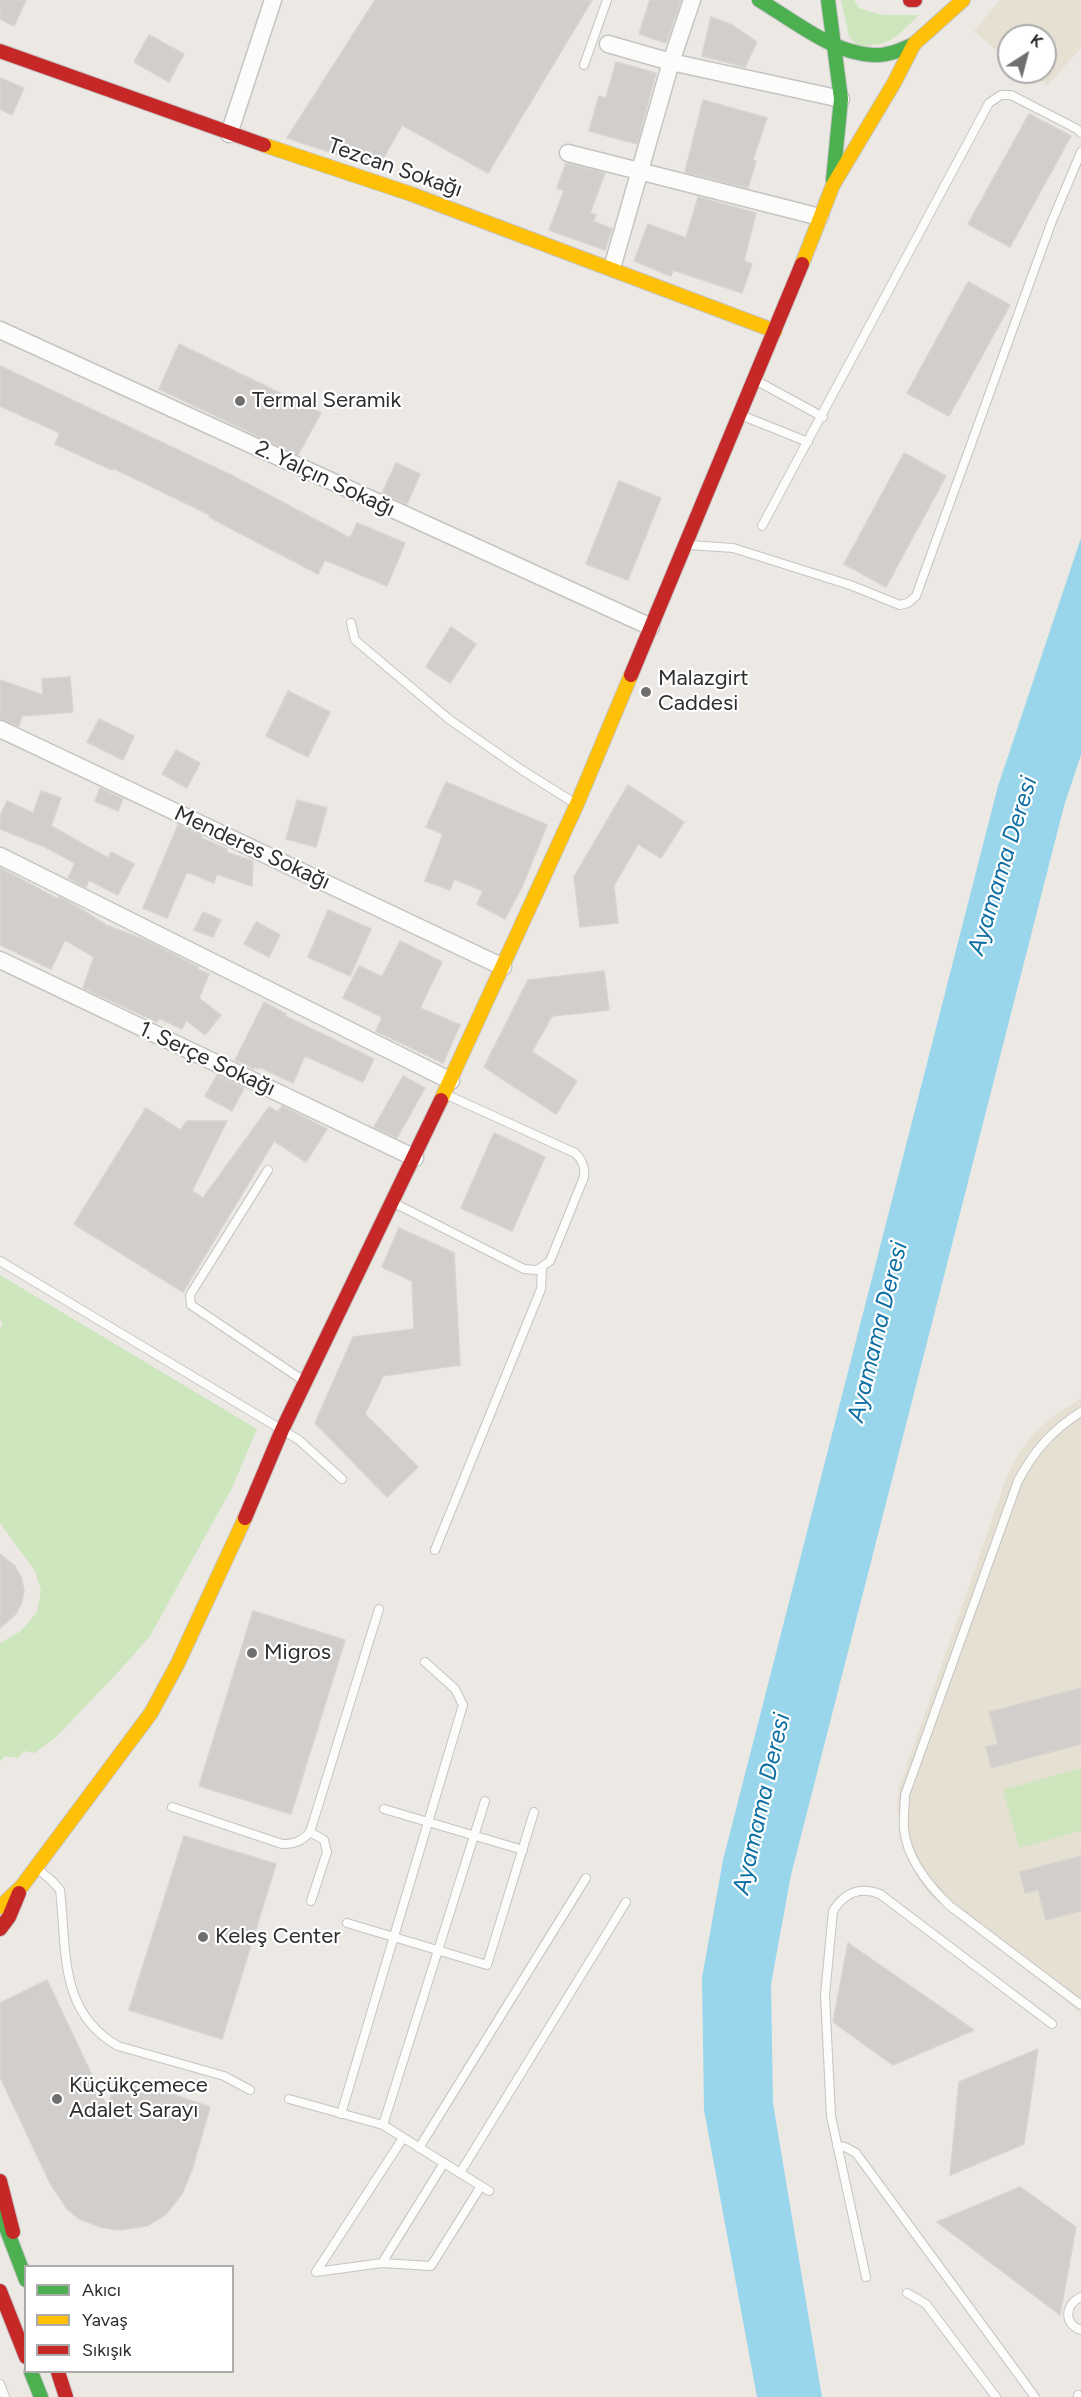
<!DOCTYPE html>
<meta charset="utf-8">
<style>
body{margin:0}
#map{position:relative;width:1081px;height:2397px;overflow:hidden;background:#ece8e4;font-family:Figtree,sans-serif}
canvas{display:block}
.legend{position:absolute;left:24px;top:2265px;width:210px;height:108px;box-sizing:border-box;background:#fff;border:2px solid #ababab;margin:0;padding:8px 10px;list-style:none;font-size:18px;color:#2e2e2e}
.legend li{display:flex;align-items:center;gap:12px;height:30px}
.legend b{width:30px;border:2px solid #ababab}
.north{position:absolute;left:997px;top:24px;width:60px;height:60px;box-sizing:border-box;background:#fff;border:2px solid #ababab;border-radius:50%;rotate:36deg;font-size:16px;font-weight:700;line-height:24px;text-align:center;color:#2e2e2e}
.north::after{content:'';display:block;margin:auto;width:21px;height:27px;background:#706f6e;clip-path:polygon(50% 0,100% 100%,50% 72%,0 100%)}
</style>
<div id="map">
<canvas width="1081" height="2397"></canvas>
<ul class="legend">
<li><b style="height:8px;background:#4caf50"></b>Akıcı</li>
<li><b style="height:8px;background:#ffc107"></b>Yavaş</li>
<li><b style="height:8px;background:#c62828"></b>Sıkışık</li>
</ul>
<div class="north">K</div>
</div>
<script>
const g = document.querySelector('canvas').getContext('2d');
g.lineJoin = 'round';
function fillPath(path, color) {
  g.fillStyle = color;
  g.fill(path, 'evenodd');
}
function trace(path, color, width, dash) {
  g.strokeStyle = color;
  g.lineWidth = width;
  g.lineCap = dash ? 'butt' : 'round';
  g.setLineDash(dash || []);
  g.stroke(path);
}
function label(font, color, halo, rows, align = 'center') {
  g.font = font + ' Figtree,sans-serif';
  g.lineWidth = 4.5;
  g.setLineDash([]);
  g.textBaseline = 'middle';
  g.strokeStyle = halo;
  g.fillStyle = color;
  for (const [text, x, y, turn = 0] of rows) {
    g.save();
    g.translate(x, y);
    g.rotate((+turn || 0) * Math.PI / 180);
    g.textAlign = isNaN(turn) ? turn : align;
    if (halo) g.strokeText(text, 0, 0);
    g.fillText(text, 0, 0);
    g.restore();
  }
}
fillPath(new Path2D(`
 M1000,0h81v48l-33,37 -22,-13h19v-36h-36v25l-35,-30z
 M1081,1398v615l-151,-118 -11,-15 -15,-33 -7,-40 2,-19 108,-312 13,-25 16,-20 19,-16z`), '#e6e0d3');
fillPath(new Path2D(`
 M841,0h13l5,8 23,7h37c-24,23 -28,31 -62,31l-8,-10z
 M0,1275l257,154 -25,59 -82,148 -29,33 -65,68 -21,16 -11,-2 -6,7 -13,-2 -5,6v-119l21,-12 16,-19 4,-22 -6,-19 -35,-48v-195l3,-5 -3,-3z
 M1081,1768v63l-62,17 -16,-58z`), '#cee6be');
fillPath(new Path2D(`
 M1081,538v217l-17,51 -273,1069 -20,109 2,119 49,294h-65l-53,-287 -2,-132 21,-118 275,-1074z`), '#99d6ec');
const building = new Path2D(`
 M0,0h26l-12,26 -14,-7z
 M375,0h217l-104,173 -86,-48 -24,43 -91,-30z
 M650,0h31l-15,43 -27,-9z
 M711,17l21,8 25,17 -12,25 -43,-11z
 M149,35l35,19 -15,28 -35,-20z
 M616,62l40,11 -19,71 -48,-13 10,-35 7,2z
 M0,78l24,10 -12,27 -12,-6z
 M703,100l64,18 -14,42 3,1 -8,27 -63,-16z
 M1029,114l42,22 -61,111 -42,-23z
 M566,163l39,10 -15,40 6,2 -3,6 19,8 -7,21 -56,-20 15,-39 -7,-3z
 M698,197l58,16 -12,48 8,3 -10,29 -69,-23 -2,6 -37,-15 14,-37 38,14z
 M968,282l42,23 -61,111 -42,-23z
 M179,344l142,69 -23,42 -139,-66z
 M0,366l231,109 119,63 7,-15 48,20 -18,43 -62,-26 -7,14 -109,-57 1,-2 -97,-47 -1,2 -57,-26 5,-11 -60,-27z
 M904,453l42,23 -60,111 -42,-23z
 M396,463l24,11 -13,30 -25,-11z
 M619,481l42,17 -33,82 -42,-16z
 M451,627l25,17 -26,39 -24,-16z
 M70,677l3,35 -51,4 -3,10 -19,-7v-39l43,15 -1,-16z
 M288,691l42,21 -22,45 -42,-21z
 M99,719l35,17 -11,24 -36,-18z
 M176,750l24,13 -13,25 -25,-14z
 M446,782l101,43 -25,62 -17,32 -28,-15 6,-13 -29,-12 -4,11 -25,-9 18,-47 -17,-7z
 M628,785l56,37 -23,36 -23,-14 -24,42 4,37 -38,4 -6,-50z
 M100,788l23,11 -5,12 -23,-10z
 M41,791l20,7 -10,28 57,32 3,-6 23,12 -16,31 -29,-15 -3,7 -18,-9 7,-15 -30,-16 -45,-18v-13l7,-15 26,12z
 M297,800l30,8 -11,39 -30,-8z
 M178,825l24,11 -1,2 26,11 -1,3 27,9 -1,25 -35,-12 -3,9 -27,-11 -20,46 -24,-10z
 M0,868l58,31 1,-2 17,9 30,19 39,15 53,27 -1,2 12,5 -10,24 22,17 -16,20 -19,-15 -4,9 -23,-11 -2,4 -74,-34 11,-31 -29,-17 -14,29 -51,-24z
 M328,910l43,19 -21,47 -42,-19z
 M203,912l18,8 -8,17 -19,-7z
 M256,922l24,13 -11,22 -25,-13z
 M400,941l42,21 -22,46 40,17 -17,38 -67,-32 6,-14 -39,-19 16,-32 23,11z
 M604,971l5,39 -57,6 -20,36 45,29 -21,33 -72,-47 44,-87z
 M264,1002l22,12 -1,2 89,43 -11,23 -58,-26 -12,27 -34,-16 -1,2 -3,-2 -1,2 -19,-9z
 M217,1075l27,13 -12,23 -27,-15z
 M403,1076l22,12 -28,50 -23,-11z
 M282,1106l45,23 -21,33 -32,-21 -91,151 -109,-68 72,-116 34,22 7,-9h40l-35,70 11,7 66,-91 9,5z
 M494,1133l51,24 -33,74 -51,-23z
 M399,1228l55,25 6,112 -77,11 -18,38 53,53 -31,30 -72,-74 38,-86 61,-8 -2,-48 -30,-14z
 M0,1554l15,12 6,11 3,13 -2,12 -6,12 -16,14z
 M253,1611l92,29 -54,174 -92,-28z
 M1081,1688v56l-90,24 -5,-21 12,-3 -9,-32z
 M184,1836l92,28 -54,175 -93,-29z
 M1081,1856v55l-35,9 -8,-30 -13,3 -5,-21z
 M848,1943l126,87 -81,35 -60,-43z
 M47,1980l60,127 12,-31 91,31 -18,63 -10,24 -16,20 -19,12 -30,4 -17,-3 -22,-9 -11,-9 -17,-26 -50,-106v-74z
 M1038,2049l-14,95 -74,31 9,-93z
 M1020,2187l56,40 -16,88 -123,-93z`);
fillPath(building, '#d1cecb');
trace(building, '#d7d4d0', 1.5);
const lane = new Path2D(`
 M584,65l23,-65
 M757,381l66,36
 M743,416l65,26
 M762,526l227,-423 12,-8h10l66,34 4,4
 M689,545l44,3 117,37 50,20 8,-2 8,-7 136,-375 29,-69
 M351,623l4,17 95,80 72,50 54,34
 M268,1170l-78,125 1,10 113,76
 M396,1204l128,65 13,1 13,-9 34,-84c1,-10 -1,-17 -9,-24l-128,-58
 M0,1261l299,179 43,39
 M1081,1412c-29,18 -47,39 -63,69l-113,314c0,11 -2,23 -1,34 3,30 25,57 46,77l131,99
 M435,1550l106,-261 1,-21
 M172,1807l110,37c13,0 20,-3 28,-12l69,-223
 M384,1809l139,41
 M310,1832l14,8 3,12 -16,49
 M38,1869l14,12 8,9c7,59 -2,122 58,156l106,30 26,14
 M347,1923l140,42 47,-153
 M289,2099l94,26 106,66
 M341,2114l122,-409 -8,-16 -30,-27
 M383,2125l102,-324
 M837,2146l8,1 11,6 179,244
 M419,2148l167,-270
 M460,2173l166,-271
 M382,2263l62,-100
 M316,2272l66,-9 49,3 50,-80
 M316,2272l87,-134
 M866,2277l-35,-161 -6,-121 8,-84c11,-18 27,-25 47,-17l172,130
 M907,2293l19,11 70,93
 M1081,2297c-16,7 -18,27 0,33
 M0,2384l5,13
 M1078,2395l2,2`);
const street = new Path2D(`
 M608,44l63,18 170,37
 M229,134l44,-134
 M568,153l252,64
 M612,268l59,-206 21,-62
 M0,330l651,297
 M0,729l503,238
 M0,856l451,225
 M0,960l415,198`);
const fast = new Path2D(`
 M759,0c34,20 73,53 114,55 14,1 28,-5 41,-11
 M828,0l13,99 -8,81
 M0,2212l26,68
 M31,2372l10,25`);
const slow = new Path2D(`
 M264,145l147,49 364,137
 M802,264l31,-79 61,-102 20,-39 49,-44
 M441,1100l136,-296 54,-129
 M0,1907l22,-21 129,-173 27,-50 67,-145`);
const jam = new Path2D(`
 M910,0h5
 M0,51l264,94
 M631,675l171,-411
 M245,1518l37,-88 159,-330
 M0,1929l9,-12 10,-24
 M0,2181l13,51
 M0,2291l26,66
 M58,2372l8,25`);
trace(lane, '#c5c4c5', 10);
trace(street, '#c5c4c5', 19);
trace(fast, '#c5c4c5', 16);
trace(slow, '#c5c4c5', 16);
trace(jam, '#c5c4c5', 16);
trace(lane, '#fcfcfb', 8);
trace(street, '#fcfcfb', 16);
trace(fast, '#4caf50', 14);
trace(slow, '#ffc107', 14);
trace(jam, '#c62828', 14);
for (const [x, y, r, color] of [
 [240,401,6,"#706f6e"],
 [646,692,6,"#706f6e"],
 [252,1653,6,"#706f6e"],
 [203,1937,6,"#706f6e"],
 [57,2099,6,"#706f6e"]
]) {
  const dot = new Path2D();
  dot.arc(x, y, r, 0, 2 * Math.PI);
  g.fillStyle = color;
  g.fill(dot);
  trace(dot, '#fff', 2);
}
label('22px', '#2e2e2e', '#fff', [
 ["Tezcan Sokağı",395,168,19],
 ["2. Yalçın Sokağı",325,479,25],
 ["Menderes Sokağı",252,848,25],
 ["1. Serçe Sokağı",207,1059,25]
]);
label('22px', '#2e2e2e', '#fff', [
 ["Termal Seramik",252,401],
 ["Malazgirt",658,679],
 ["Caddesi",658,704],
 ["Migros",264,1653],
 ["Keleş Center",215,1937],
 ["Küçükçemece",69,2086],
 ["Adalet Sarayı",69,2111]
], 'left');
label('italic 24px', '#0d6fa3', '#fff', [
 ["Ayamama Deresi",1003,866,-73],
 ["Ayamama Deresi",878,1332,-76],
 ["Ayamama Deresi",762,1804,-77]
]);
</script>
